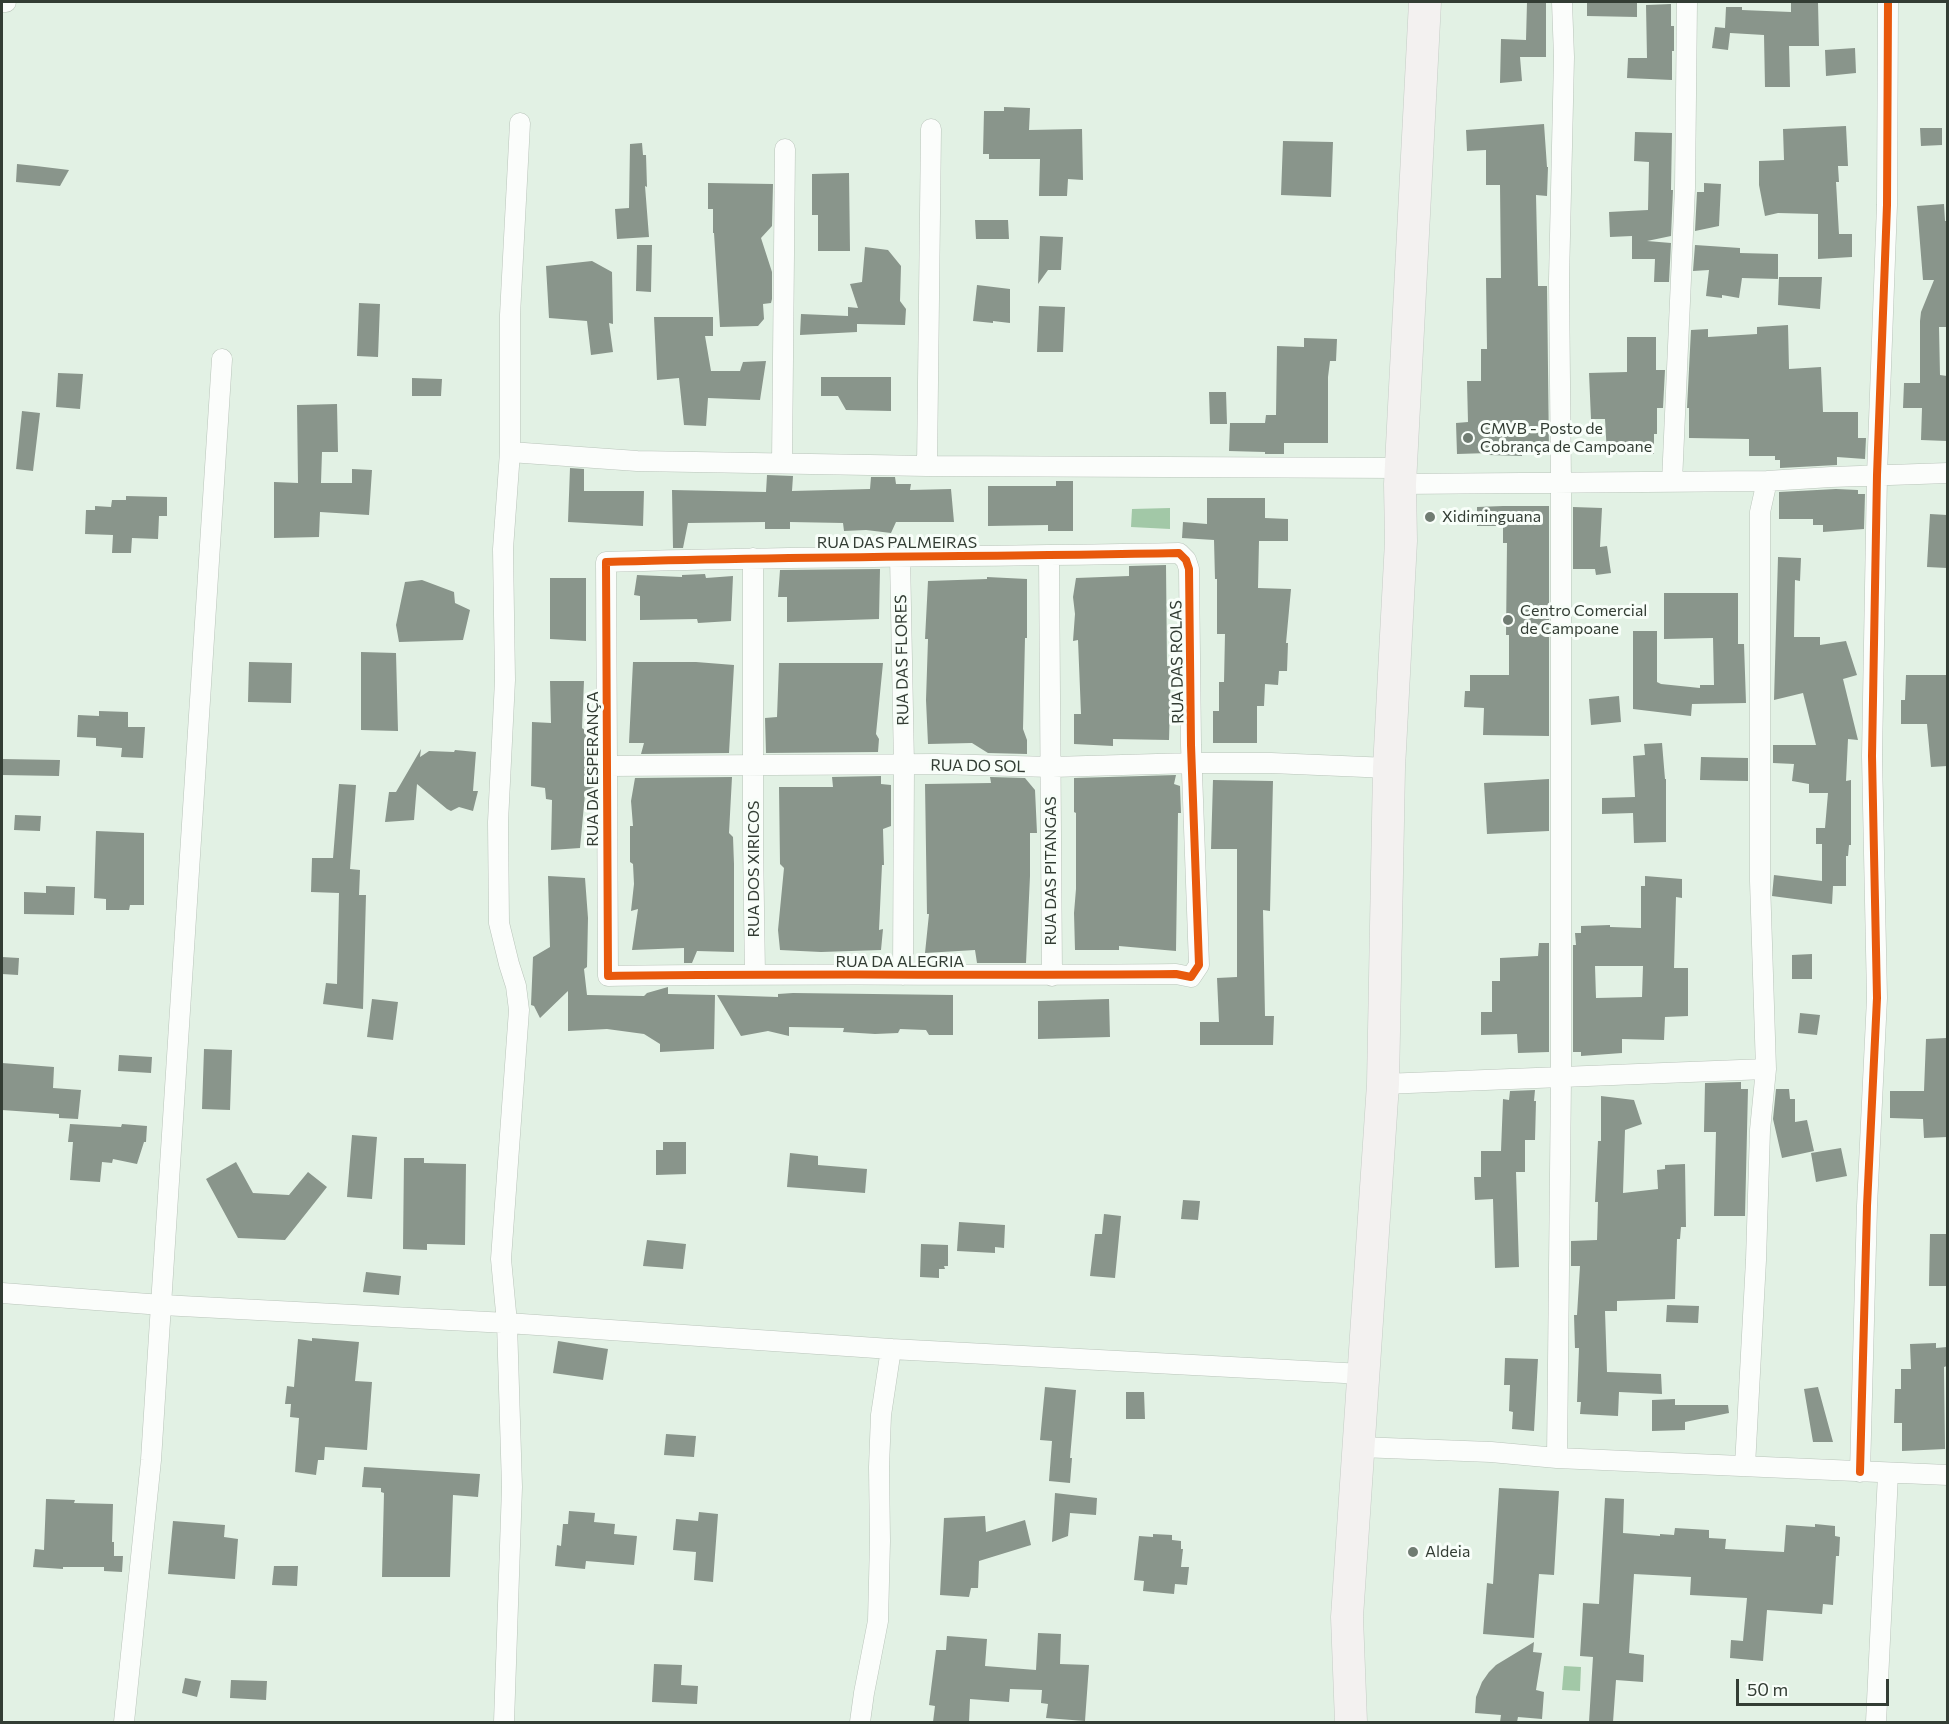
<!DOCTYPE html>
<meta charset="utf-8">
<style>
body{margin:0}
#map{position:relative;width:1949px;height:1724px;overflow:hidden;background:#e2f1e4;font-family:Commissioner,sans-serif}
canvas{display:block}
.frame{position:absolute;inset:0;border:3px solid #333d34;pointer-events:none}
.scale{position:absolute;left:1736px;top:1679px;width:153px;height:27px;box-sizing:border-box;border:3px solid #333d34;border-top:0;padding-left:8px;font-size:18px;line-height:21px;white-space:nowrap;color:#333d34;-webkit-text-stroke:4px #f8fef9;paint-order:stroke}
</style>
<div id="map">
<canvas width="1949" height="1724"></canvas>
<div class="frame"></div>
<div class="scale">50 m</div>
</div>
<script>
const g = document.querySelector('canvas').getContext('2d');
g.lineJoin = 'round';
function fillPath(path, color) {
  g.fillStyle = color;
  g.fill(path, 'evenodd');
}
function trace(path, color, width, dash) {
  g.strokeStyle = color;
  g.lineWidth = width;
  g.lineCap = dash ? 'butt' : 'round';
  g.setLineDash(dash || []);
  g.stroke(path);
}
function label(font, color, halo, rows, align = 'center') {
  g.font = font + ' Commissioner,sans-serif';
  g.lineWidth = 6;
  g.setLineDash([]);
  g.textBaseline = 'middle';
  g.strokeStyle = halo;
  g.fillStyle = color;
  for (const [text, x, y, turn = 0] of rows) {
    g.save();
    g.translate(x, y);
    g.rotate((+turn || 0) * Math.PI / 180);
    g.textAlign = isNaN(turn) ? turn : align;
    if (halo) g.strokeText(text, 0, 0);
    g.fillText(text, 0, 0);
    g.restore();
  }
}
fillPath(new Path2D(`
 M1170,508v21l-39,-2 1,-18z
 M1564,1666l17,1 -1,24 -18,-1z`), '#a2c8a7');
fillPath(new Path2D(`
 M1527,2h19v55h-26l2,24 -22,2 1,-44 25,1z
 M1587,2h50v15l-50,-1z
 M1791,2h27l1,44h-30l1,41h-25l-1,-52 -34,-2 -2,17 -16,-2 3,-21 10,1 1,-21h16v3l49,2z
 M1671,4v22h3v25h-2v29l-45,-2 1,-20h19l-1,-53z
 M1855,48l1,25 -30,3 -1,-26z
 M1004,107l26,1 -1,22 53,-1 1,51 -15,-1 -1,17h-28l1,-37h-51v-5h-6l1,-43h20z
 M1544,124l3,43h1l-1,29 -11,-1 2,91h9l2,165h-7l-1,3h-19v2l-33,-1v-2l-32,1 -1,-31 12,-1 -1,-41h14v-32h6l-1,-71h15l-1,-93h-14v-35l-19,1 -1,-21z
 M1846,126l2,40h-10l1,16h-3l3,52h13v23l-34,2v-45l-40,-1 -13,3 -6,-31v-24l25,-1 -1,-31z
 M1920,128h22v17l-21,1z
 M1635,132l37,1 -1,57h2l-2,46 -24,5 24,2 -2,39h-15l1,-23h-23v-23l-22,1 -1,-25 39,-2 1,-48 -15,-1z
 M1283,141l50,1 -2,55 -50,-2z
 M642,143l1,12h3l1,32 -2,-1 4,51 -32,2 -2,-30 14,-1 1,-64z
 M17,164l19,2 33,4 -9,16 -44,-4z
 M849,173l1,78h-32v-36h-6v-41z
 M708,183l65,1 -1,42 -11,12 11,34v27l-1,4 -8,1 1,15 -6,7 -38,1 -6,-94h-1v-24h-5z
 M1704,183l17,1 -2,42 -24,5 2,-39h7z
 M1944,204l1,17h2v106h-8l1,48 7,1v65l-26,-1 1,-32h-19l1,-25h16v-62l1,-9 13,-32h-11l-6,-74z
 M975,220h33l1,19h-33z
 M1040,236l23,1 -2,33h-13l-10,14z
 M637,245h15l-1,47 -15,-1z
 M1695,245l45,3v5l38,1v25l-36,-1 -3,20 -17,-3v3l-16,-2 3,-26 -16,1z
 M865,247l23,3 13,16 -1,35 6,8 -1,16 -48,-1v8l-57,3 1,-21 47,2v-9l10,1 -8,-24 12,-2z
 M592,261l20,11 1,52 -4,-1 4,29 -22,3 -4,-34 -38,-3 -3,-52z
 M1779,277h43l-2,32 -42,-4z
 M977,285l33,4v34l-17,-2v2l-20,-2z
 M359,303l21,1 -2,53 -21,-1z
 M1039,306l26,1 -2,45h-26z
 M654,317h59v19h-8l6,35h29l3,-9 23,-1 -6,39 -52,-2 -2,28 -22,-1 -5,-47 -22,2z
 M1788,325l1,44 32,-2 2,45h35v26h8l-1,21 -28,-2v8l-57,3v-8h-5v-4h-26v-17l-60,-1v-30h-2l4,-78 17,-1v8l49,-3v-7z
 M1627,337h29v33h9l-2,38h-6v26h-3v20h-47l-2,-35h-14l-2,-46 38,-1z
 M1304,338l33,1 -1,22h-6l-2,16v66h-44v11h-19v-2l-36,-1 1,-28h35l1,-8h10l1,-69 27,1z
 M58,373l25,1 -3,35 -24,-2z
 M821,377h70v34l-45,-1 -8,-14h-17z
 M412,378l30,1 -1,17h-29z
 M1209,392h17l1,32h-17z
 M337,404l1,48h-16l-1,31h31v-14l20,1 -3,45 -49,-3 -1,25 -45,1v-56l24,1 -1,-78z
 M22,411l18,2 -7,58 -17,-2z
 M570,468l14,1v22h60l-1,35 -75,-4z
 M767,475l26,1 -1,15 78,-2 1,-12h24l1,7h15l-1,6 41,-1 3,33h-58l-5,11 -25,-3 -22,1 -1,-8 -53,-1v7h-25v-7l-77,1 -5,25h-10l-1,-58 94,2z
 M1056,481h17v50h-25v-6l-60,1v-40h68z
 M1836,489l22,1v4h7l-1,35 -41,3v-7h-10v-6h-34v-27z
 M126,496l41,1v19h-8l-1,23 -26,-1 -1,15h-19l1,-18 -28,-1 1,-24h9v-4l16,1 1,-7h14z
 M1207,498h58v20l23,1v22h-29l-1,47 33,1 -5,54h2l-1,28h-8l-1,14 -13,-1 -1,22h-7v37h-44v-32h6v-29h5l1,-48h-8v-55h-2l-1,-39 -32,-2 1,-16 24,2z
 M1503,506h46v230l-66,-1 1,-27 -20,-1 1,-16h5v-16h39v-40h-3l1,-92h-4v-17h-26v-19z
 M1573,507l29,1 -2,39 7,-1 4,27 -15,2 -1,-6h-22z
 M1930,514l17,1v53l-20,-1z
 M1778,557l23,1 -1,23 -5,-1 -1,57h26v8l26,-4 11,34 -14,4 15,61 -10,-1 -2,42 5,-1v65h-2l-1,11h-2v30h-13l-1,18 -60,-8 2,-21 48,6v-37h-6v-16h9l3,-35h-19v-9l-17,-3 2,-17 -21,-1v-18h43l-13,-52 -29,7z
 M1166,565l1,101h4l-2,74 -56,-1v7l-39,-2v-30h7l-3,-74 -5,1 2,-27 -2,-17 3,-19 53,-2v-10z
 M880,569l-1,50 -92,3v-25h-9l2,-27z
 M705,574l1,4 27,-2 -2,45 -33,2 -1,-4 -57,1v-24l-6,-1 3,-20 45,2v-2z
 M987,577l40,2v59h-2l-2,91 4,11v14l-39,-1 -16,-10 -44,1 -2,-44 2,-61h-3l3,-58 59,-2z
 M550,578h36v63l-36,-2z
 M422,580l32,12 1,11 15,7 -7,30 -64,2 -3,-17 9,-43z
 M1664,593h74v51h6l2,59 -54,1 -1,12 -58,-7v-78h24v51l4,2 39,4v-3h14l-1,-47 -49,1z
 M361,652l35,1 2,78 -37,-1z
 M249,662l43,1 -1,40 -43,-1z
 M633,662h63l38,3 -5,88 -88,1 3,-11h-15z
 M779,663h104l-7,71 3,5 -1,13 -112,1 -1,-35 12,-1z
 M1906,675h41v91l-16,1 -4,-43h-26v-24h4z
 M550,681h34l-2,47 4,3v18h9v46l-10,-1 -5,54 -29,2 1,-50 -6,-1 -1,-11 -14,-2 1,-64 19,1z
 M1619,696l2,26 -30,3 -2,-26z
 M99,711l29,1v15h17l-2,31 -22,-1 1,-9 -26,-2v-8l-19,-1 1,-22 21,1z
 M1662,743l3,36h1v63l-32,1 -1,-30 -31,1v-16l33,-1 -2,-41 12,-1 -1,-11z
 M421,749l-1,8 9,-6 25,1 1,-2 21,2 -3,39h5l-5,20 -14,-4 -8,4 -4,-2 -30,-25 -3,36 -29,2 4,-30h7z
 M1701,757l47,1v23l-48,-1z
 M2,759l58,1 -1,16 -57,-1z
 M1176,775l-2,9 6,2 1,27h-3l-2,138 -57,-5v4h-44l-1,-37 2,-24v-76l-2,-1v-34z
 M881,776v8l10,1v41l-8,3 1,36h-2l-3,65 4,-1 -2,21 -60,2 -41,-2 -2,-20 6,-62 -4,-4 -1,-77h54l-1,-10z
 M732,777l-3,56 4,4 1,27v88l-37,-1 -5,12h-8v-15l-52,2 6,-41 -7,2 3,-27 -1,-20 -3,-2v-36h3l-2,-25 4,-23z
 M990,777l35,1 10,12 2,43h-7v43l-4,87h-49l-2,-13 -50,3 4,-39h-2l-2,-130 66,-1z
 M1549,779v52l-62,3 -3,-51z
 M1213,780l60,1 -3,130 -7,-1 2,106h9l-1,29h-73v-23h19l-2,-44 20,-1v-128h-26z
 M339,784l17,1 -6,84 10,1 -1,25h7l-3,114 -40,-5 3,-21 11,1 2,-91 -28,-1 1,-34h21z
 M15,815l26,1 -1,15 -26,-1z
 M96,831l48,2v72h-14l-1,5h-23v-11l-12,-1z
 M548,876l37,2 3,40 -1,49 -3,2 3,26 57,1 3,-3 21,-6v7l47,1 -1,54 -54,3v-8l-16,-10 -37,-5 -39,2v-40l-28,27 -6,-12 -3,-1 2,-48 17,-10z
 M1645,876l37,3v19l-6,-1 -2,71h14v48l-23,1 -1,23 -42,-1v14l-41,3v-4h-8v-107h3l-1,-12h6v-7l29,-1v2l31,1v-42h4zM1595,966h48l-1,31 -46,1z
 M46,886l29,1 -1,28 -50,-1v-22l22,1z
 M1539,943h10v109l-31,1 -1,-19 -36,1v-23h11v-31h8v-23l38,-2z
 M1812,954v25h-20v-24z
 M2,957l17,1 -1,17 -16,-1z
 M793,993l160,2v40h-24l-3,-5 -26,-1 -2,4 -23,1 -32,-2 1,-4 -55,-1v9l-21,-5 -27,5 -24,-41 61,2v-3z
 M372,999l26,3 -5,38 -26,-3z
 M1109,999l1,38 -72,2v-38z
 M1800,1013l20,2 -3,20 -19,-2z
 M1946,1038l1,21v78l-23,1 -1,-19 -33,-1v-27h34l2,-52z
 M204,1049l28,1 -2,60 -28,-1z
 M119,1055l33,2 -1,16 -33,-2z
 M2,1063l52,4 -1,21 28,2 -3,29 -19,-1v-4l-57,-4z
 M1741,1082v7h7l-3,127h-31l2,-84h-12l1,-49z
 M1776,1089h13l1,10h5v23l12,-2 7,31 -32,7 -9,-39z
 M1535,1090l-1,11h2l-1,39h-10v32h-9l3,95 -24,1 -2,-69 -18,1 -1,-23h7v-26h20l2,-52 6,1 1,-9z
 M1601,1096l33,4 8,24 -17,6 -2,63 35,-4 -1,-19 8,-1v-4l20,-1 1,63h-5l-1,12h-3l-2,60 -58,2v10h-12l2,61 54,2 1,20 -43,-2 -1,24 -38,-2 1,-12h-4l2,-54h-4l-1,-33h3l3,-49h-9v-25l26,-1 1,-38h-3l3,-61h3z
 M70,1124l51,3 1,-3 25,2 -1,16h-2l-7,22 -24,-5 -1,4 -10,-1 -2,20 -30,-2 3,-38h-5z
 M352,1135l25,2 -5,62 -25,-2z
 M663,1142h23v32l-30,1v-25h7z
 M1841,1148l6,28 -31,6 -5,-29z
 M790,1153l28,3v9l49,4 -2,24 -78,-6z
 M404,1158h20v5l42,1 -1,81 -38,-1v6l-24,-1z
 M236,1162l17,31 36,2 19,-23 19,15 -42,53 -47,-2 -32,-59z
 M1183,1200l17,1 -2,19 -17,-1z
 M1104,1214l17,2 -6,62 -25,-2 5,-42h7z
 M959,1222l46,3 -1,23 -9,-1v6l-38,-2z
 M1930,1234h17v52h-18z
 M647,1240l39,4 -3,25 -40,-3z
 M921,1244l27,1v21h-4l1,3h-6v9l-19,-1z
 M366,1272l35,4 -2,19 -36,-3z
 M1667,1305l32,1 -1,17 -32,-1z
 M312,1338l47,4 -4,39 17,1 -5,68 -42,-3 -1,13h-6l-2,15 -21,-3 4,-54 -9,-1 1,-13h-6l2,-18 7,1 4,-48 14,2z
 M558,1341l50,8 -5,31 -50,-7z
 M1936,1343v5l11,-1v19l-3,1 1,82 -43,2v-28h-8l1,-34h6v-20h10l-1,-25z
 M1505,1358l33,1 -4,72 -22,-2 1,-17 -4,-1 1,-26h-6z
 M1045,1387l31,3 -6,68h2l-2,25 -21,-2 3,-40 -12,-1z
 M1818,1387l15,55h-20l-9,-53z
 M1126,1392h18l1,27h-19z
 M1675,1399v6h53l1,8 -44,9v8l-33,1v-31z
 M666,1434l30,2 -2,21 -30,-2z
 M364,1467l116,7 -2,23 -25,-2 -3,82h-68l2,-84 -3,-1v-4l-19,-1z
 M1499,1488l60,3 -5,84 -15,-1 -5,64 -51,-4 4,-51 6,1z
 M1055,1493l42,5 -1,17 -26,-2 -2,23 -16,6z
 M1605,1498l19,1 -1,34 37,3v-2l14,1 1,-7 34,2v8l17,1 -1,10 59,3 2,-27 29,2v-3l20,2v10l5,1 -1,19h-3l-3,49 -10,-1 -1,10 -55,-4 -4,51 -33,-3 1,-18 12,1 4,-43 -57,-3 1,-18 -57,-3 -5,79 15,2 -1,27 -27,-2 -3,42h-24l4,-65 -13,-1 2,-33 1,-20 16,1z
 M46,1499l29,1 -1,3 39,1 -1,38h2v14h9l-1,16 -18,-1v-4h-41v2l-30,-2 2,-18 9,1z
 M569,1511l26,2 -1,9 21,2 -1,10 23,2 -3,29 -48,-4 -1,8 -30,-3 2,-21 4,1 2,-22h5z
 M699,1512l19,2 -5,68 -19,-2 2,-28 -23,-2 3,-31 22,2z
 M985,1516l1,16 39,-12 6,25 -52,16 -1,27h-7l-2,9 -29,-2 4,-77z
 M173,1521l52,4 -1,12 14,2 -3,40 -67,-5z
 M1153,1534l19,1v5l9,1v8h2l-2,18h8l-2,18 -12,-1 -1,10 -31,-3 1,-10 -10,-1 5,-44 14,1z
 M274,1566h24l-1,20 -25,-1z
 M1038,1633l23,1 -1,30 29,1 -4,56 -39,-3 2,-14 -7,-1 1,-13 -32,-1 -1,13 -39,-3 -1,23h-36l2,-16 -6,-1 7,-55h10l1,-14 40,3 -2,27 51,4z
 M1534,1642l-1,10 9,1 -6,37 8,2 -2,27 -24,-2 -1,5h-17l1,-7 -26,-2 1,-16 6,-15 7,-10 7,-7z
 M654,1664l28,1 -1,20 17,1 -1,18 -45,-2z
 M185,1678l16,3 -4,16 -15,-4z
 M231,1680l36,1 -1,19 -36,-2z`), '#89958b');
const street = new Path2D(`
 M2,2h4
 M510,452l127,9 290,5 475,2
 M782,463l3,-314
 M927,466l4,-337
 M1672,482l13,-294 2,-186
 M1400,484l367,-3 64,-4 117,-4
 M1179,553l7,7 3,9 2,176 8,220 -8,12 -15,-3c-189,2 -379,-1 -568,2l-2,-414c191,-6 382,-5 573,-9z
 M900,556l4,209 -1,210
 M1049,556c2,140 1,280 3,420
 M753,558v285l2,131
 M607,766l330,-2 115,3 140,-4h79l118,5
 M1383,1084l383,-15
 M2,1293l160,12 345,18 384,26 472,25
 M1359,1447l132,5 66,6 391,17
 M1557,1458l4,-380v-594l-2,-204 5,-223 -2,-55
 M1745,1466l11,-206 4,-130 6,-61 -6,-188v-369l7,-31
 M1860,1472l7,-266 10,-208 -5,-242 5,-281 10,-270 1,-203
 M124,1722l27,-262 71,-1101
 M504,1722l8,-235 -5,-164 -6,-64 18,-249 -3,-24 -7,-22 -10,-41 -1,-101 7,-142 -2,-131 7,-97v-137l10,-192
 M860,1722l4,-29 14,-72 2,-80 -1,-74 2,-52 10,-66
 M1876,1722l12,-248`);
const primary = new Path2D(`
 M1351,1722l-4,-105 36,-533 6,-316 12,-227 -1,-57 25,-482`);
trace(street, '#b9c4ba', 21);
trace(primary, '#c4ccc5', 33);
trace(street, '#fbfdfb', 20);
trace(primary, '#f3f1f0', 32);
trace(new Path2D(`
 M1179,553l7,7 3,9 2,176 8,220 -8,12 -15,-3c-189,2 -379,-1 -568,2l-2,-414c191,-6 382,-5 573,-9z
 M1860,1472l7,-266 10,-208 -5,-242 5,-281 10,-270 1,-203`), '#e8590c', 8);
for (const [x, y, r, color] of [
 [1468,438,6,"#707c72"],
 [1430,517,6,"#707c72"],
 [1508,620,6,"#707c72"],
 [1413,1552,6,"#707c72"]
]) {
  const dot = new Path2D();
  dot.arc(x, y, r, 0, 2 * Math.PI);
  g.fillStyle = color;
  g.fill(dot);
  trace(dot, '#f8fef9', 2);
}
label('16px', '#333d34', '#f8fef9', [
 ["CMVB - Posto de",1480,429],
 ["Cobrança de Campoane",1480,447],
 ["Xidiminguana",1442,517],
 ["Centro Comercial",1520,611],
 ["de Campoane",1520,629],
 ["Aldeia",1425,1552]
], 'left');
label('16px', '#333d34', '#f8fef9', [
 ["RUA DAS PALMEIRAS",897,543],
 ["RUA DAS FLORES",902,660,-91],
 ["RUA DAS ROLAS",1177,662,-91],
 ["RUA DO SOL",978,766,1],
 ["RUA DA ESPERANÇA",593,769,-90],
 ["RUA DOS XIRICOS",754,869,-90],
 ["RUA DAS PITANGAS",1051,871,-90],
 ["RUA DA ALEGRIA",900,962]
]);
</script>
